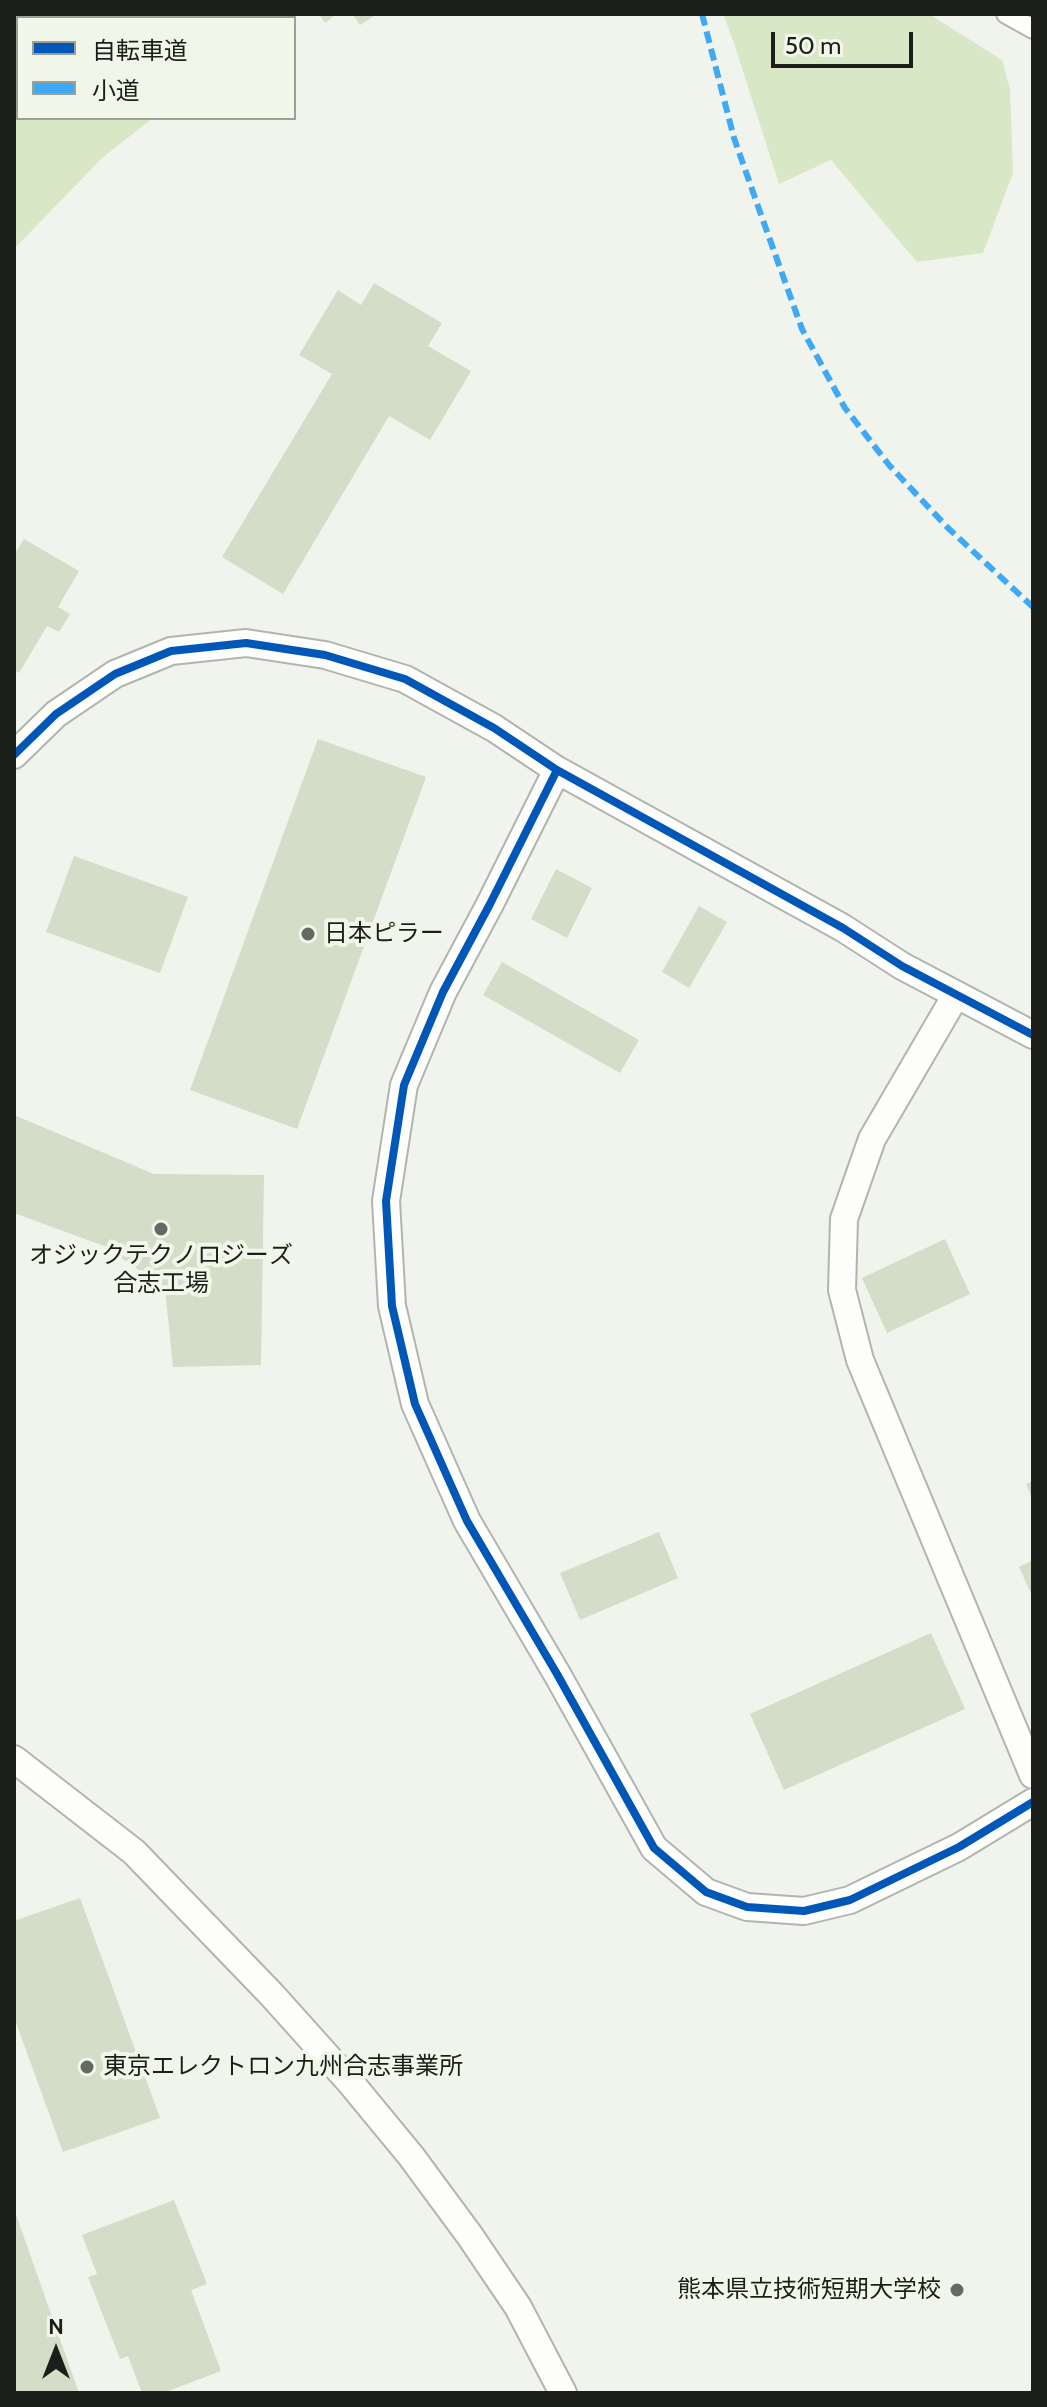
<!DOCTYPE html>
<meta charset="utf-8">
<style>
body{margin:0}
#map{position:relative;width:1047px;height:2407px;overflow:hidden;background:#f0f4ec;font-family:Cabin,"Noto Sans JP",sans-serif}
canvas{display:block}
.frame{position:absolute;inset:0;border:16px solid #1c1e19;pointer-events:none}
.legend{position:absolute;left:16px;top:16px;width:280px;height:104px;box-sizing:border-box;background:#f0f7e8;border:2px solid #9ba095;margin:0;padding:10px 14px;list-style:none;font-size:24px;color:#1c1e19}
.legend li{display:flex;align-items:center;gap:16px;height:40px}
.legend b{width:40px;border:2px solid #9ba095}
.north{position:absolute;left:16px;top:2311px;width:80px;height:80px;-webkit-text-stroke:6px #f0f7e8;paint-order:stroke;rotate:0deg;font-size:22px;font-weight:700;line-height:32px;text-align:center;color:#1c1e19}
.north::after{content:'';display:block;margin:auto;width:28px;height:36px;background:#1c1e19;clip-path:polygon(50% 0,100% 100%,50% 72%,0 100%)}
.scale{position:absolute;left:771px;top:32px;width:142px;height:36px;box-sizing:border-box;border:4px solid #1c1e19;border-top:0;padding-left:10px;font-size:24px;line-height:28px;white-space:nowrap;color:#1c1e19;-webkit-text-stroke:6px #f0f7e8;paint-order:stroke}
</style>
<div id="map">
<canvas width="1047" height="2407"></canvas>
<div class="frame"></div>
<ul class="legend">
<li><b style="height:10px;background:#0057b8"></b>自転車道</li>
<li><b style="height:10px;background:#3fa9f5"></b>小道</li>
</ul>
<div class="north">N</div>
<div class="scale">50 m</div>
</div>
<script>
const g = document.querySelector('canvas').getContext('2d');
g.lineJoin = 'round';
function fillPath(path, color) {
  g.fillStyle = color;
  g.fill(path, 'evenodd');
}
function trace(path, color, width, dash) {
  g.strokeStyle = color;
  g.lineWidth = width;
  g.lineCap = dash ? 'butt' : 'round';
  g.setLineDash(dash || []);
  g.stroke(path);
}
function label(font, color, halo, rows, align = 'center') {
  g.font = font + ' Cabin,"Noto Sans JP",sans-serif';
  g.lineWidth = 8;
  g.setLineDash([]);
  g.textBaseline = 'middle';
  g.strokeStyle = halo;
  g.fillStyle = color;
  for (const [text, x, y, turn = 0] of rows) {
    g.save();
    g.translate(x, y);
    g.rotate((+turn || 0) * Math.PI / 180);
    g.textAlign = isNaN(turn) ? turn : align;
    if (halo) g.strokeText(text, 0, 0);
    g.fillText(text, 0, 0);
    g.restore();
  }
}
fillPath(new Path2D(`
 M14,14h219l1,4h-216v100h135l-51,40 -88,91z
 M723,14h206l73,46 8,29 3,84 -30,80 -66,9 -86,-102 -52,24 -45,-141z`), '#d8e7c6');
fillPath(new Path2D(`
 M319,14h14l1,2 -9,7z
 M352,14h25l-17,11z
 M374,283l68,40 -14,23 43,25 -41,69 -41,-24 -106,178 -61,-37 110,-183 -33,-19 39,-65 23,15z
 M24,539l55,32 -21,36 12,7 -11,18 -12,-6 -28,47 -5,-3v-115z
 M318,739l108,38 -129,352 -107,-39z
 M74,856l114,41 -28,76 -114,-41z
 M556,869l36,19 -25,50 -36,-19z
 M699,906l28,16 -38,66 -27,-16z
 M502,962l137,78 -19,33 -137,-78z
 M14,1115l140,59 110,1 -3,190 -88,2 -8,-79 -61,-42 -90,-33z
 M945,1239l25,55 -83,39 -25,-55z
 M1033,1481v20l-7,-17z
 M659,1532l19,46 -98,42 -20,-47z
 M1033,1560v38l-14,-31z
 M931,1633l34,76 -181,81 -34,-76z
 M80,1898l80,220 -97,34 -49,-135v-96z
 M174,2200l33,84 -16,6 30,81 -58,22h-21l-14,-37 -8,3 -32,-82 9,-3 -15,-39z
 M14,2210v-1l65,184h-65z`), '#d4ddc8');
const street = new Path2D(`
 M1006,14l27,15`);
const secondary = new Path2D(`
 M14,755l42,-41 59,-40 56,-23 75,-8 79,12 80,24 89,49 63,42 286,158 59,38 131,69
 M557,770l-67,134 -47,88 -39,93 -18,116 6,105 23,98 52,117 90,153 97,174 52,44 41,15 57,4 46,-11 109,-53 74,-45
 M956,995l-84,144 -28,80 -2,71 18,70 173,415
 M14,1759l120,93 138,143 78,87 61,74 59,80 48,71 45,86`);
trace(street, '#b2b5af', 22);
trace(secondary, '#b2b5af', 30);
trace(street, '#fdfdfc', 18);
trace(secondary, '#fdfdfc', 26);
trace(new Path2D(`
 M702,14l32,124 26,74 42,117 43,79 44,57 59,63 85,79`), '#3fa9f5', 6, [12, 6]);
trace(new Path2D(`
 M14,755l42,-41 59,-40 56,-23 75,-8 79,12 80,24 89,49 63,42 286,158 59,38 131,69
 M557,770l-67,134 -47,88 -39,93 -18,116 6,105 23,98 52,117 90,153 97,174 52,44 41,15 57,4 46,-11 109,-53 74,-45`), '#0057b8', 8);
for (const [x, y, r, color] of [
 [308,934,8,"#666963"],
 [161,1229,8,"#666963"],
 [87,2067,8,"#666963"],
 [957,2290,8,"#666963"]
]) {
  const dot = new Path2D();
  dot.arc(x, y, r, 0, 2 * Math.PI);
  g.fillStyle = color;
  g.fill(dot);
  trace(dot, '#f0f7e8', 3);
}
label('24px', '#1c1e19', '#f0f7e8', [
 ["日本ピラー",324,934],
 ["オジックテクノロジーズ",161,1256,"center"],
 ["合志工場",161,1284,"center"],
 ["東京エレクトロン九州合志事業所",103,2067],
 ["熊本県立技術短期大学校",941,2290,"right"]
], 'left');
</script>
